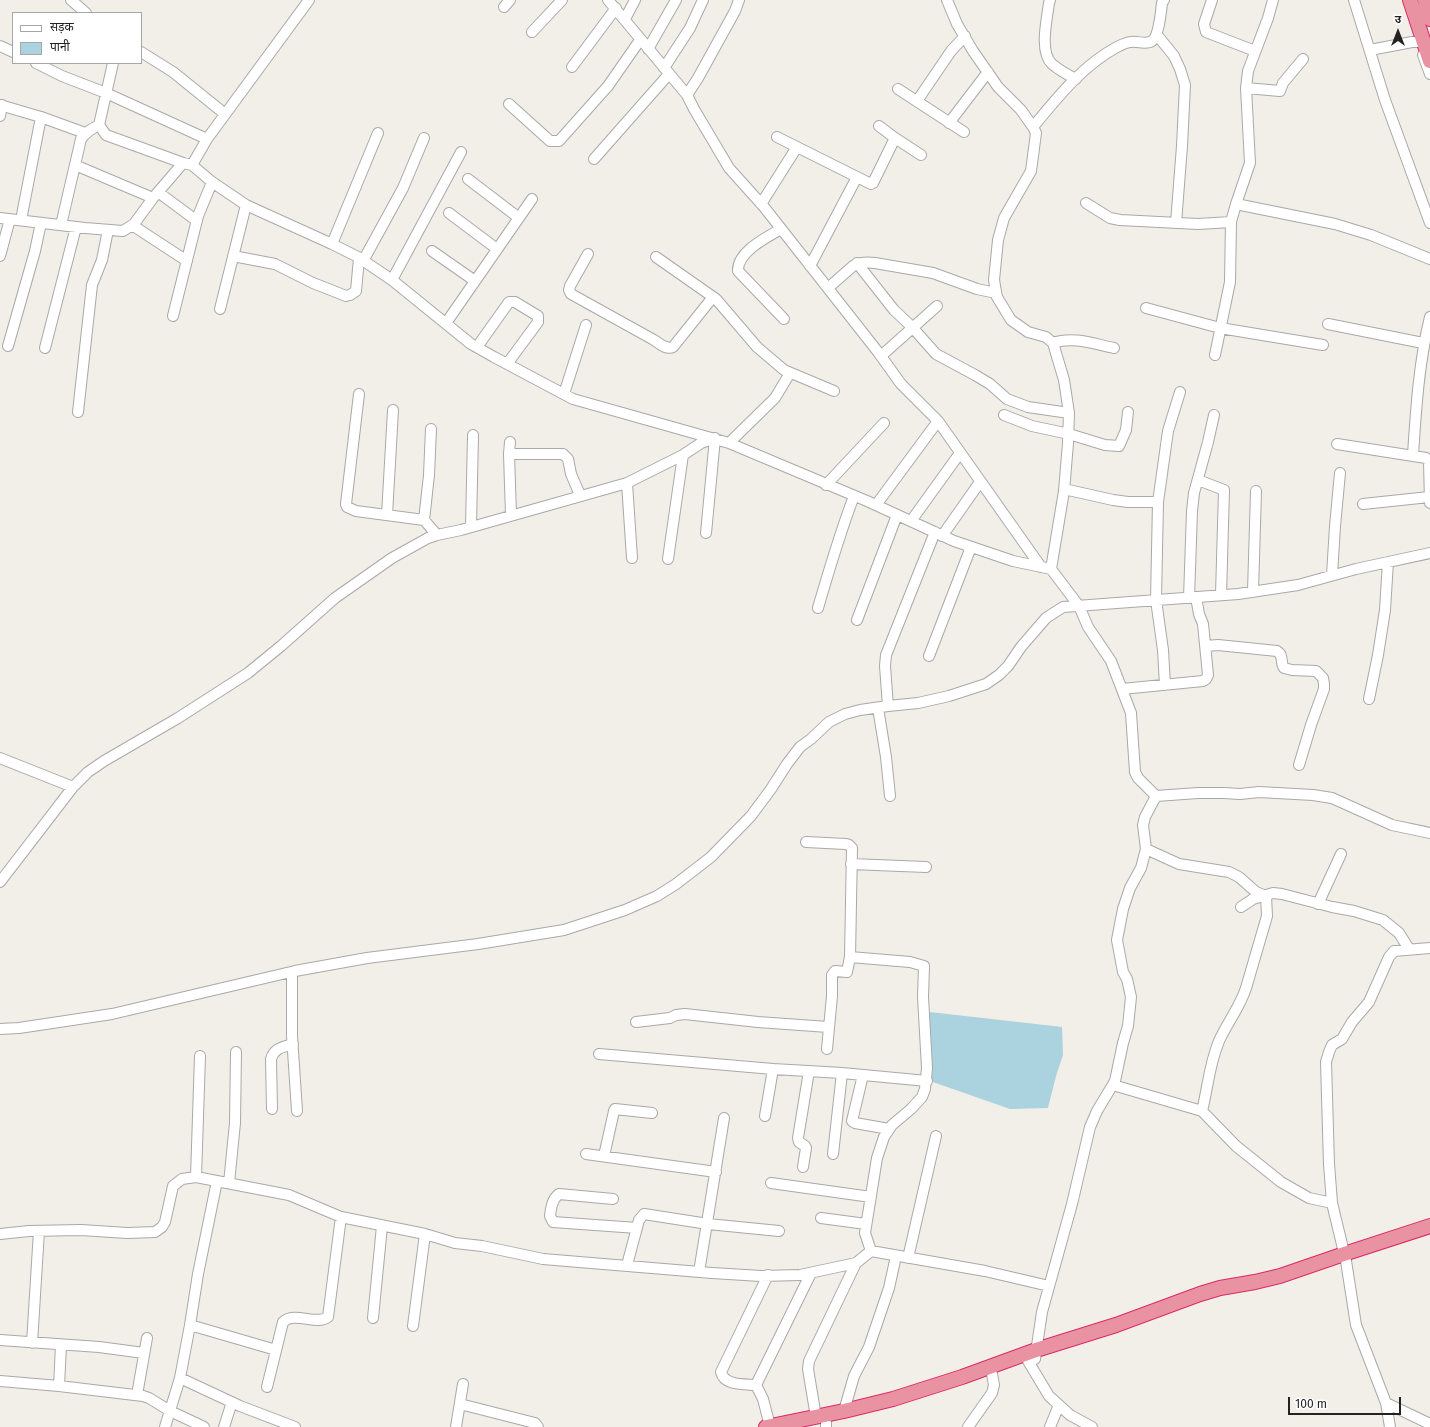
<!DOCTYPE html>
<meta charset="utf-8">
<style>
body{margin:0}
#map{position:relative;width:1430px;height:1427px;overflow:hidden;background:#f2efe9;font-family:"Fira Sans","Noto Sans Devanagari",sans-serif}
canvas{display:block}
.legend{position:absolute;left:12px;top:12px;width:130px;height:52px;box-sizing:border-box;background:#fff;border:1px solid #a7a7a7;margin:0;padding:5px 7px;list-style:none;font-size:12px;color:#222}
.legend li{display:flex;align-items:center;gap:8px;height:20px}
.legend b{width:20px;border:1px solid #a7a7a7}
.north{position:absolute;left:1378px;top:12px;width:40px;height:40px;-webkit-text-stroke:3px #fff;paint-order:stroke;rotate:0deg;font-size:11px;font-weight:700;line-height:16px;text-align:center;color:#222}
.north::after{content:'';display:block;margin:auto;width:14px;height:18px;background:#222;clip-path:polygon(50% 0,100% 100%,50% 72%,0 100%)}
.scale{position:absolute;left:1288px;top:1397px;width:113px;height:18px;box-sizing:border-box;border:2px solid #222;border-top:0;padding-left:5px;font-size:12px;line-height:14px;white-space:nowrap;color:#222;-webkit-text-stroke:3px #fff;paint-order:stroke}
</style>
<div id="map">
<canvas width="1430" height="1427"></canvas>
<ul class="legend">
<li><b style="height:5px;background:#fff"></b>सड़क</li>
<li><b style="height:11px;background:#aad3df"></b>पानी</li>
</ul>
<div class="north">उ</div>
<div class="scale">100 m</div>
</div>
<script>
const g = document.querySelector('canvas').getContext('2d');
g.lineJoin = 'round';
function fillPath(path, color) {
  g.fillStyle = color;
  g.fill(path, 'evenodd');
}
function trace(path, color, width, dash) {
  g.strokeStyle = color;
  g.lineWidth = width;
  g.lineCap = dash ? 'butt' : 'round';
  g.setLineDash(dash || []);
  g.stroke(path);
}
fillPath(new Path2D(`
 M930,1012l132,15 1,28 -7,21 -8,32 -38,1 -80,-28z`), '#aad3df');
const minor = new Path2D(`
 M71,0l15,13
 M608,0l79,95 7,14 35,59 35,39 114,145 23,32 37,37 103,146
 M947,0l10,24 16,27 25,36 23,23 12,17 3,6 -5,38 -27,47 -6,22 -4,40 3,17 14,23 17,12 18,5 7,6 11,37 5,33 -1,30 -4,48 -13,78
 M1050,0l-1,3c-2,16 -10,49 3,61 7,6 16,11 24,15
 M1212,0l-8,24 2,8 49,19
 M1354,0l31,100 45,123
 M504,7l6,-7
 M625,19l10,-19
 M532,32l30,-32
 M1157,35l17,21 6,13 5,16 -3,61 -6,77
 M0,46l13,6
 M648,49l28,-49
 M1370,50l42,-8h11
 M141,52l32,20 52,42
 M1423,55l7,19
 M36,63l26,13 44,17 101,46
 M113,63l-14,62 7,10 77,28 9,2 20,17 34,23 86,39 26,13 34,23 79,64 23,13 79,42 156,44 138,58 87,40 59,20 38,8 28,37 9,21 23,34 20,52 4,59 3,6 18,18 42,-3h26l16,1 19,-2 54,3 19,3 60,27 38,8
 M572,67l44,-59
 M664,68l26,-40 13,-28
 M1246,88l34,3 3,-8 20,-24
 M898,89l66,43
 M687,95l11,-17 37,-67 4,-11
 M917,101l34,-50 14,-15
 M509,104l41,37h9l49,-55 32,-46
 M0,105l41,12 44,16
 M0,116l2,-11
 M949,123l39,-51
 M879,126l16,12 26,17
 M1033,127c24,-29 50,-62 84,-80 4,-2 10,-5 14,-5 7,-1 15,3 21,-1 7,-5 9,-30 10,-38l2,-3
 M777,137l94,47 2,-1 22,-45
 M594,159l75,-85
 M75,165l78,33
 M192,165l15,-26 102,-139
 M468,179l51,39
 M158,192l39,29
 M1086,203l24,15 10,2 78,4 33,-2
 M761,204l36,-57
 M1236,204l99,20 36,11 59,24
 M449,213l48,36
 M0,218l85,10 38,3 11,-7 19,-26 30,-35
 M21,220l20,-103
 M61,225l20,-86c5,-7 10,-10 18,-14
 M132,225l55,36
 M781,229c-14,8 -44,23 -43,42l46,48
 M332,244l46,-111
 M432,251l43,30
 M588,254l-18,32 -1,4 2,4 83,46c6,4 12,10 19,7l40,-50
 M0,256l10,-37
 M233,256l42,8 38,19 33,13 4,-1 6,-4 3,-33
 M656,257l60,42 41,48 27,23 50,21
 M363,261l40,-73 21,-50
 M857,263l37,47 18,17 24,27 39,21 15,9 17,15 21,8 41,6
 M810,266l47,-89
 M392,280l69,-128
 M828,288l25,-22c7,-4 15,-4 22,-3l58,10 44,16 19,4
 M1146,308l74,20 103,17
 M220,309l26,-104
 M173,316l25,-100 14,-34
 M446,323l86,-124
 M1328,324l95,19
 M1053,343c20,-7 41,1 61,5
 M8,346l27,-95 6,-28
 M477,347l32,-45h6l23,14v6l-31,42
 M45,348l31,-121
 M1215,355l15,-73 1,-60 5,-18 14,-41 -4,-75 2,-17 20,-53 5,-18
 M881,356l56,-50
 M359,394l-13,110 1,3 9,4 68,9
 M564,394l22,-69
 M78,412l14,-127 10,-25 6,-30
 M1004,415l28,11 37,8 36,11 14,1 7,-16 2,-18
 M431,429l-2,46 -5,45 13,15
 M510,442l-1,12 2,61
 M729,443l46,-45 15,-25
 M1337,444l89,14 3,3 1,42
 M509,454h54l5,5 3,15 9,21
 M1413,455c3,-47 6,-93 17,-138
 M1198,480l26,10 -3,105
 M627,483l5,75
 M826,485l58,-62
 M1064,489l49,11 15,2h30
 M1363,504l66,-7
 M876,505l62,-84
 M387,515l6,-105
 M911,521l49,-68
 M471,526l2,-91
 M942,536l38,-54
 M668,559l15,-104
 M1332,575l3,-49 5,-53
 M1253,592l3,-101
 M1189,598l3,-87 2,-18 14,-51 6,-27
 M818,608c11,-38 22,-75 36,-112
 M857,620l40,-105
 M1206,646l12,-1 59,6c7,4 3,12 7,17l8,2 24,1 7,7 1,6v5l-13,36 -12,40
 M929,656l42,-109
 M1165,685l-2,-35 -7,-50 2,-98 10,-71 12,-39
 M1122,689l81,-8 3,-2 2,-4 -5,-51 -4,-10 -3,-17
 M1369,699l9,-44 7,-45 3,-48
 M888,706l-3,-40 1,-11 49,-123
 M878,708l8,49 4,39
 M0,758l73,29
 M806,842l40,2 3,1 3,3 -2,109
 M1146,849l33,15 50,8 10,5 17,15 10,4 1,20 -21,72c-6,19 -19,35 -27,53 -10,24 -11,46 -17,70
 M851,864l75,3
 M0,882l73,-95 15,-15 16,-11 74,-43 70,-45 33,-27 54,-48 57,-40 36,-20 9,-3 24,-5 166,-47 56,-28 18,-12 14,-5 -9,95
 M1318,904l23,-50
 M1241,907l12,-8 20,-6 9,1 50,13 22,4 29,9 16,13 10,16
 M292,972v64l5,75
 M636,1022l34,-4 6,-3 9,-1 73,8 70,5
 M0,1029l19,-1 93,-14 183,-43 72,-13 111,-14 86,-14 61,-20 32,-14 19,-12 35,-27 40,-41 20,-27 16,-25 13,-17 11,-8 18,-17 16,-8 15,-4 28,-4 30,-3 31,-7 37,-12 13,-9 9,-9 13,-19 25,-29 17,-11 175,-13 60,-9 58,-16 74,-16
 M827,1049l5,-53v-21l3,-4 12,1 3,-15 60,5 14,4 -1,31 4,71 -2,21 -3,8 -11,12 -19,16 -8,12 -7,21 -12,75 6,18
 M599,1054l174,15 69,4 85,8
 M863,1075l-11,46 3,2 34,6
 M1113,1085l89,26 34,35 45,36 28,16 23,5 14,58 10,64 30,78 4,24
 M272,1109l-1,-50c3,-11 12,-12 22,-15
 M765,1116l8,-47
 M586,1154l130,18
 M833,1154l9,-81
 M604,1156l10,-45 1,-2 37,4
 M803,1167l3,-19 -1,-2 -6,-4 -1,-4 11,-67
 M196,1177l4,-121
 M229,1183l6,-60 1,-71
 M771,1183l100,14
 M613,1199l-54,-5c-7,5 -8,14 -9,22l3,6 84,6
 M1332,1203l-3,-39 -3,-102 3,-10 3,-7 10,-6 10,-17 17,-20 20,-45 5,-6 36,-3
 M821,1218l45,6
 M0,1234l29,-3 52,-1 46,3 28,-1 7,-5 3,-5 8,-36 9,-7 14,-2 93,18 52,22 84,17 30,9 27,3 61,13 169,14 49,3 39,-1 56,-12 15,-12 114,20 64,15
 M908,1258l28,-122
 M627,1265l12,-45 5,-6 64,10 71,7
 M699,1272l25,-154
 M373,1318l9,-92
 M190,1325l86,25
 M413,1326l12,-92
 M0,1340l99,7 45,6
 M32,1343l7,-112
 M1035,1359l7,-47 30,-108 18,-77 7,-16 18,-30 8,-38 5,-17 3,-29 -4,-18 -4,-7 -6,-32 6,-31 7,-21 11,-20 5,-19 -3,-24 2,-8 11,-21
 M1028,1361l21,35 21,19 22,12
 M180,1378l60,28 55,21
 M0,1381l59,5 84,10 6,2 21,13 34,16
 M756,1385c-11,-1 -32,1 -35,-13l47,-97
 M59,1386l2,-41
 M267,1387l16,-65c12,-11 33,4 45,-5l13,-100
 M137,1395l10,-57
 M1386,1403l44,21
 M460,1404l75,19 3,4
 M844,1411l10,-35 15,-29 20,-59 7,-32
 M816,1417l-8,-48 1,-8 47,-98
 M826,1423v4
 M770,1426l-7,-27 -7,-14 55,-112
 M165,1427l15,-49 10,-53 8,-51 19,-93
 M224,1427l8,-25
 M456,1427l7,-43
 M968,1427l24,-34 2,-8 -2,-11
 M1050,1427l9,-22`);
const highway = new Path2D(`
 M1410,0l20,61
 M1425,0l5,19
 M766,1427l78,-16 49,-12 69,-22 74,-27 80,-25 84,-31 20,-6 35,-6 25,-6 64,-22 86,-28`);
trace(minor, '#a9a9a9', 12);
trace(highway, '#dc2a67', 16);
trace(minor, '#fff', 10);
trace(highway, '#e892a2', 14);
</script>
